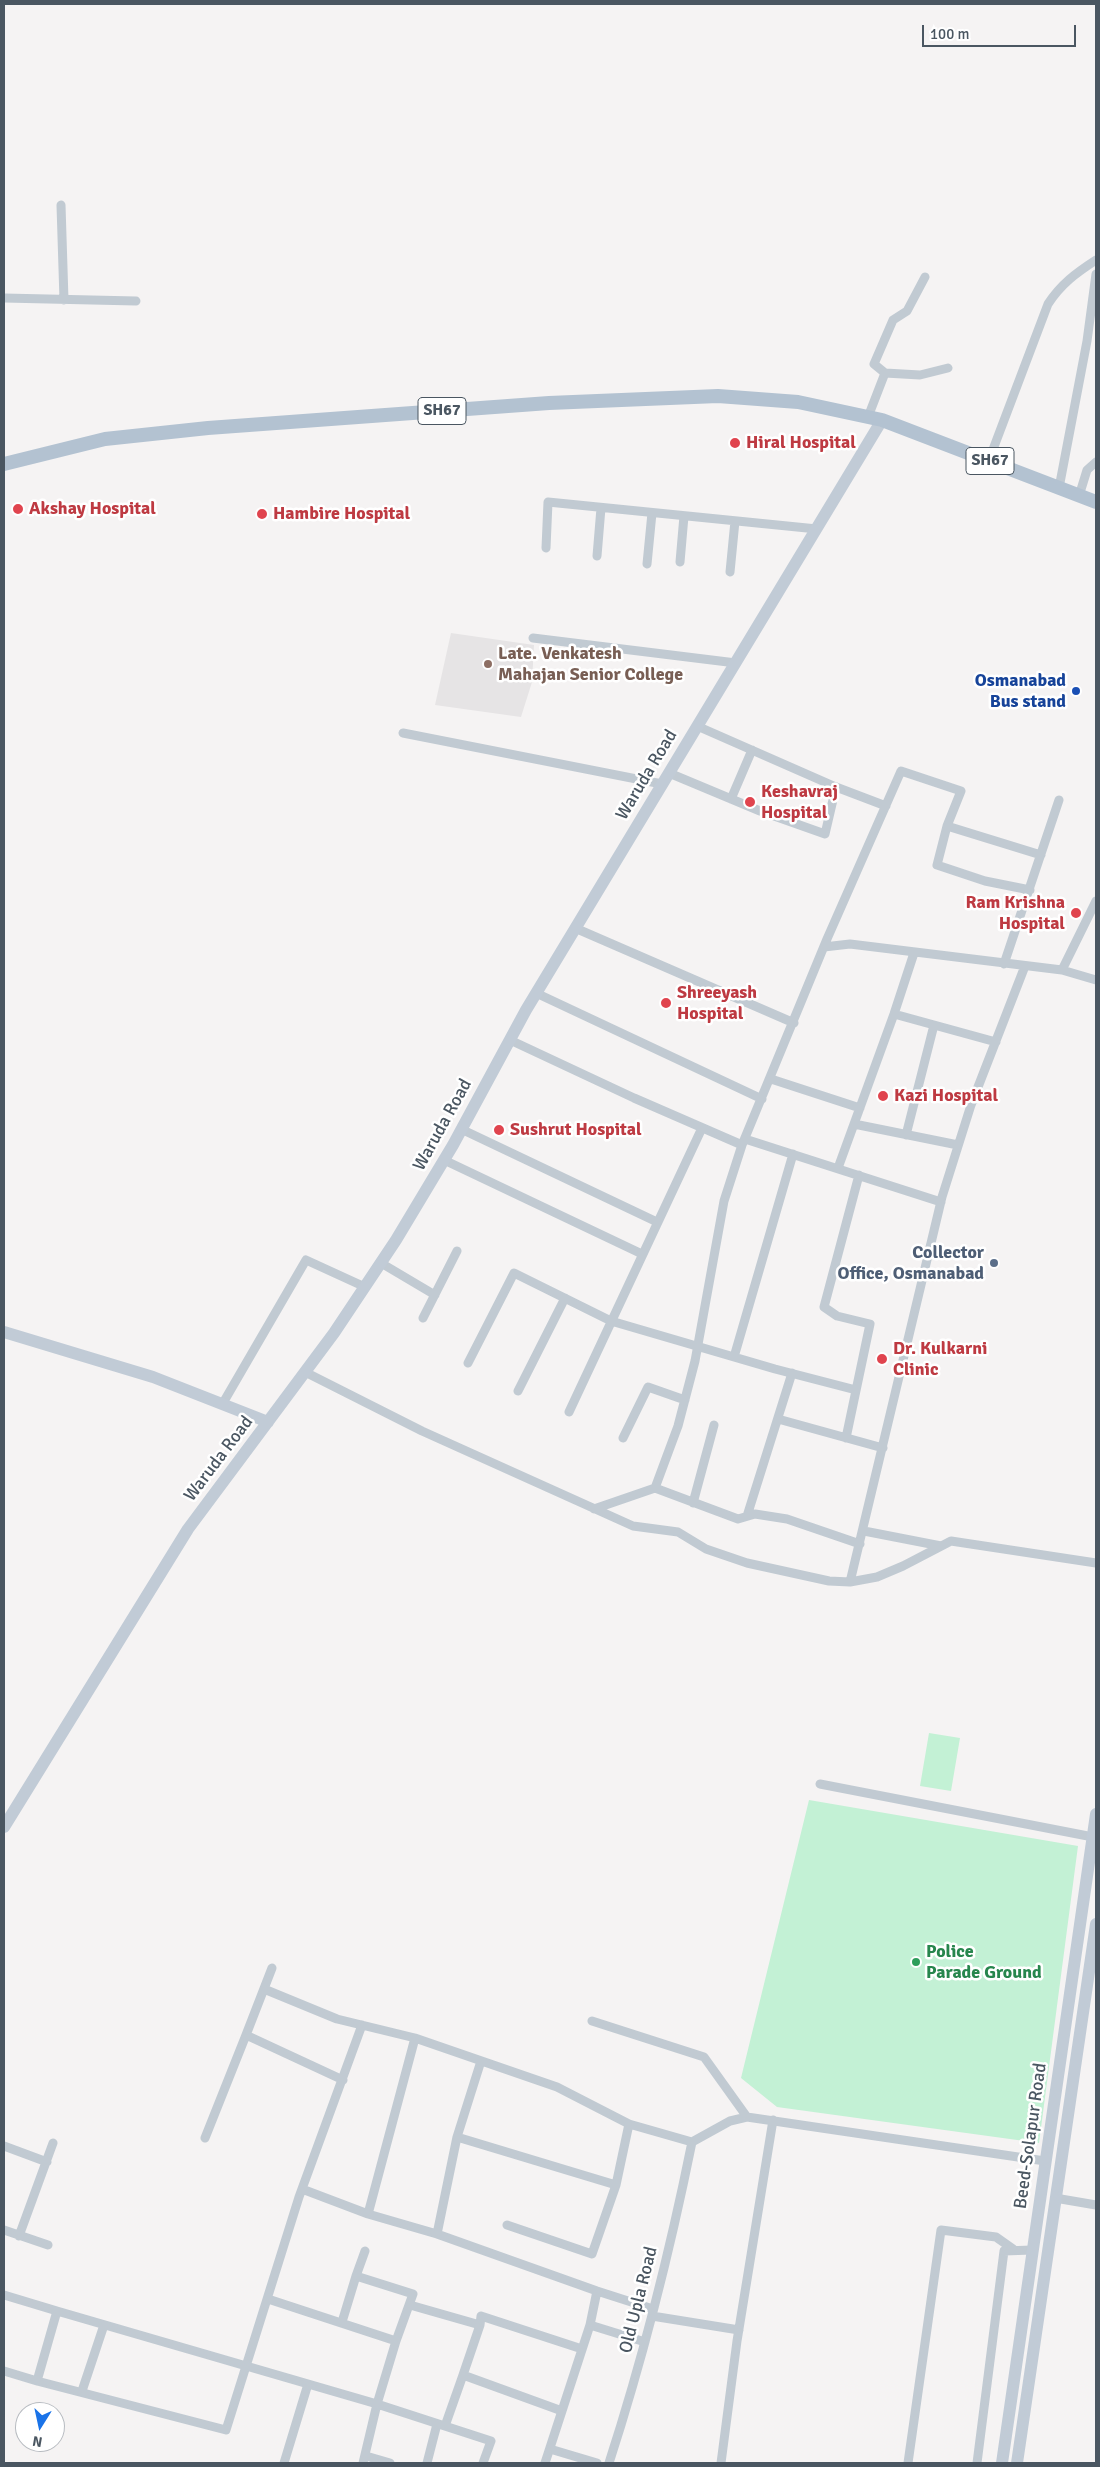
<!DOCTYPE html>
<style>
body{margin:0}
#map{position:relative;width:1100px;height:2467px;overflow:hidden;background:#f5f3f3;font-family:Signika,sans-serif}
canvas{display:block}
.frame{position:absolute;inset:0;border:5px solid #4a5661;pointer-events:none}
.north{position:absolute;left:15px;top:2402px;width:50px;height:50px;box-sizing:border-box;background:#fff;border:1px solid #b7bbc0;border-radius:50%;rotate:190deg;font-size:14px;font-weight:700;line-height:20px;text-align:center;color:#4a5661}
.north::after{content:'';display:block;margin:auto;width:18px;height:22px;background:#1a73e8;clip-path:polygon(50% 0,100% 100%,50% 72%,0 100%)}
.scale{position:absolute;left:922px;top:25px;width:154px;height:22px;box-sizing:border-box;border:2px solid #4a5661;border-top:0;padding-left:6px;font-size:15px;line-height:18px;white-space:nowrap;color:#4a5661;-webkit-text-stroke:4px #fff;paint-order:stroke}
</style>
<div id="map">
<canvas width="1100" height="2467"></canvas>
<div class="frame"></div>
<div class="north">N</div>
<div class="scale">100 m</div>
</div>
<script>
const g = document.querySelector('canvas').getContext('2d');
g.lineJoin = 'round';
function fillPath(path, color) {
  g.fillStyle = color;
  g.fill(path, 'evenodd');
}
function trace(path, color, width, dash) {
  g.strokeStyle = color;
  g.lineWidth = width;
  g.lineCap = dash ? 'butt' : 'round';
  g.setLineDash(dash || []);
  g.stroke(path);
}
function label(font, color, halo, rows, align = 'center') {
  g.font = font + ' Signika,sans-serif';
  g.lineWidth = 5;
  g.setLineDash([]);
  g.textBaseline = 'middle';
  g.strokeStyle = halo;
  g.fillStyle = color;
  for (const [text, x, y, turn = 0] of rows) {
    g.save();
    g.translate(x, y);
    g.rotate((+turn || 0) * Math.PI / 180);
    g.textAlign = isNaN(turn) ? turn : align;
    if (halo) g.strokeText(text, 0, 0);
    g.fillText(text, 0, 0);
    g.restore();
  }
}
fillPath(new Path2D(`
 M451,633l83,12 -2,37 -11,35 -86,-12z`), '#e6e4e5');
fillPath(new Path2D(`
 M929,1733l31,5 -9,53 -31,-5z
 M809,1800l269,46 -39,297 -262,-36 -36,-29z`), '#c3f1d5');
trace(new Path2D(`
 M61,205l3,95
 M4,298l132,3
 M885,373l-11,-9 19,-44 14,-9 18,-34
 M868,417l17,-44 35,2 28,-7
 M989,460l59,-156c13,-20 28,-31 48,-44
 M1059,488l28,-147 9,-67
 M1079,496l8,-26 9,-8
 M546,548l2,-46 269,27
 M597,556l4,-48
 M680,562l4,-46
 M647,564l5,-51
 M730,572l5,-51
 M533,638l203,25
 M697,726l139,61 50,19
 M403,733l259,51
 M669,773l91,38 65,23 11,-47
 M731,799l21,-49
 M947,826l94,29
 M575,928l219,95
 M824,947l26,-3 212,26 34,10
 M1004,964l55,-164
 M1062,970l34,-69
 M536,993l226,106
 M894,1014l102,28
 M510,1040l124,58 108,47
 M771,1079l89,29
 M854,1124l104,21
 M461,1129l196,93
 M906,1135l28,-110
 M745,1139l196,63
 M444,1160l198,94
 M838,1168l56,-154 20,-61
 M381,1263l54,32
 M423,1318l34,-67
 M734,1357l59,-203
 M468,1363l46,-90 97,48 164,48 81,21
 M305,1372l117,59 211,95 45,6 28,17 41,14 82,18 21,1 27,-5 26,-11 48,-25 145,22
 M518,1391l47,-93
 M223,1403l83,-143 59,27
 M569,1412l133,-284
 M778,1419l105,29
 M623,1438l25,-51 37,13
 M846,1438l24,-114 -33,-8 -13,-9 35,-132
 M655,1488l23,-62 17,-65 29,-160 18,-56 85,-206 74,-168 60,20 -14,35 -10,39 48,16 45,9
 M693,1503l21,-78
 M594,1509l61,-21 83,31 17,-5 32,5 73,25
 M747,1516l45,-143
 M864,1531l77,15
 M850,1582l92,-385 29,-92 54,-139
 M820,1784l273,53
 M272,1968l-26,67 97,45
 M264,1989l73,30 78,19 142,49 72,37 63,18 38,-21 17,-4 298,44
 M592,2021l112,36 43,60
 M457,2137l159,48
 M205,2138l41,-103
 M4,2146l43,16
 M302,2189l66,25 69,20 160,57 56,18
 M1055,2198l41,7
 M368,2214l47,-176
 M507,2225l85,29 24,-69 13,-61
 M4,2230l44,15
 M437,2234l20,-97 24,-76
 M19,2236l34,-93
 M356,2276l9,-25
 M4,2295l53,16 -20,70 189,49 73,-233 63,-172
 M268,2299l128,42 17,-47 -57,-18 -14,46
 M410,2305l70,20
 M57,2311l320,93 114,37 -8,22
 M652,2316l87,14
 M590,2325l7,-34
 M4,2371l33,10
 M82,2391l22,-66
 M562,2411l-99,-36 17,-50 1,-9 101,33
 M445,2426l18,-51
 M550,2449l47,14
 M366,2456l24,7
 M284,2463l24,-79
 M363,2463l14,-59 19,-63
 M427,2463l10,-39
 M545,2463l45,-138 55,17
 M609,2463c34,-105 61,-212 83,-321
 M721,2463l16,-122 36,-221
 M908,2463l33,-233 55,7 17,12
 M977,2463l27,-212 28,-1`), '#c1cad2', 9);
trace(new Path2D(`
 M4,1332l149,45 115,45
 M4,1827l184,-298 146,-196 62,-93 57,-95 73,-135 356,-590
 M1002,2463l94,-649
 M1017,2463l79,-539`), '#c1cbd6', 12);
trace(new Path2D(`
 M4,464l101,-25 103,-11 341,-25 169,-7 80,6 84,18 214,82`), '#b3c2d1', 14);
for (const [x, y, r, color] of [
 [735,443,6,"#e0444e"],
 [18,509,6,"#e0444e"],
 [262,514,6,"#e0444e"],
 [488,664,5,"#8d6e63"],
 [1076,691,5,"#1a4fb4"],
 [750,802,6,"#e0444e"],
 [1076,913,6,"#e0444e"],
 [666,1003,6,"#e0444e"],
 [883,1096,6,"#e0444e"],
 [499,1130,6,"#e0444e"],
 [994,1263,5,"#5c6f8a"],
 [882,1359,6,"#e0444e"],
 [916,1962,5,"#2e9e5b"]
]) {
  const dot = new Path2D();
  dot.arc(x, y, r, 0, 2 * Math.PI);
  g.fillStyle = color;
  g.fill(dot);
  trace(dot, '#fff', 2);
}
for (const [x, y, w] of [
 [442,411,48],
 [990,461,48]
]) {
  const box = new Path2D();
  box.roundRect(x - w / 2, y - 13.5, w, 27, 4);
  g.fillStyle = '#fff';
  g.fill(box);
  trace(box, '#4a5661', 1);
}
label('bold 16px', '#4a5661', null, [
 ["SH67",442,411],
 ["SH67",990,461]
]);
label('bold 18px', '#be3a42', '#fff', [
 ["Hiral Hospital",746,443],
 ["Akshay Hospital",29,509],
 ["Hambire Hospital",273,514],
 ["Keshavraj",761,792],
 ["Hospital",761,813],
 ["Ram Krishna",1065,903,"right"],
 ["Hospital",1065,924,"right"],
 ["Shreeyash",677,993],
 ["Hospital",677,1014],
 ["Kazi Hospital",894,1096],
 ["Sushrut Hospital",510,1130],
 ["Dr. Kulkarni",893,1349],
 ["Clinic",893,1370]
], 'left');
label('bold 18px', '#785e54', '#fff', [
 ["Late. Venkatesh",498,654],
 ["Mahajan Senior College",498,675]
], 'left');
label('bold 18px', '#164399', '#fff', [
 ["Osmanabad",1066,681],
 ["Bus stand",1066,702]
], 'right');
label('18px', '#4a5661', '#fff', [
 ["Waruda Road",647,775,-59],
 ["Waruda Road",443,1125,-61],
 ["Waruda Road",219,1459,-53],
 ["Beed-Solapur Road",1031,2136,-82],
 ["Old Upla Road",639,2300,-76]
]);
label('bold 18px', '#4e5e75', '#fff', [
 ["Collector",984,1253],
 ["Office, Osmanabad",984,1274]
], 'right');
label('bold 18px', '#27864d', '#fff', [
 ["Police",926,1952],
 ["Parade Ground",926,1973]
], 'left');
</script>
